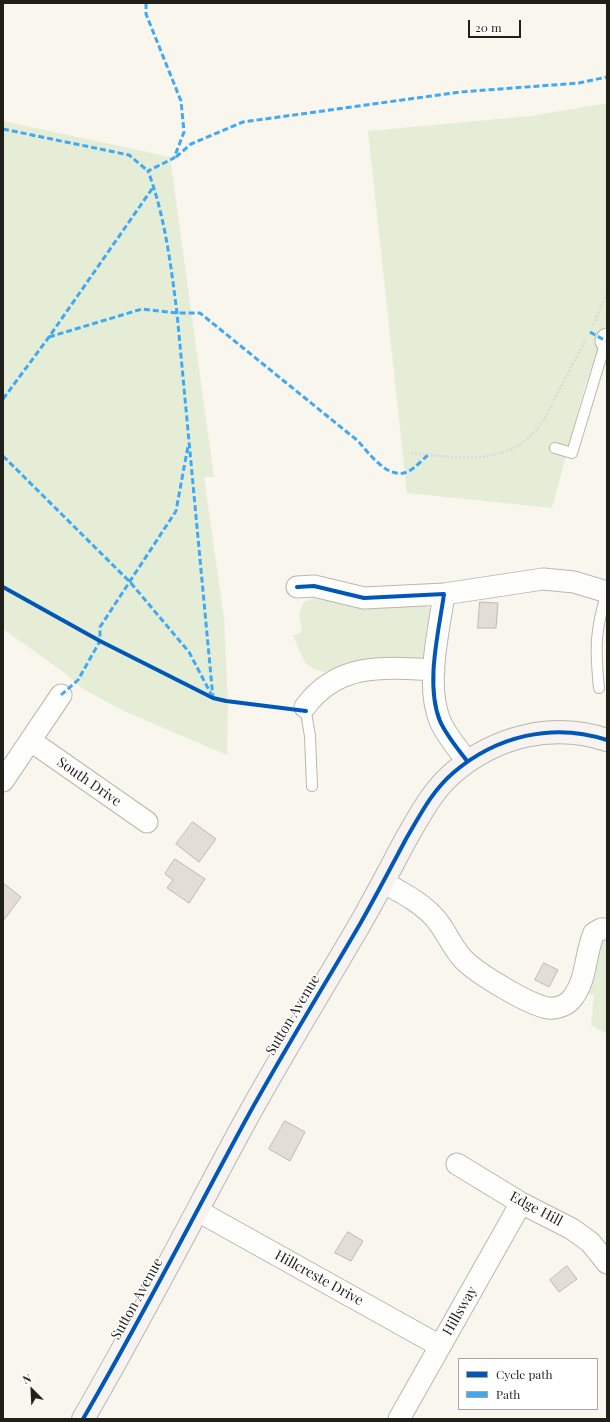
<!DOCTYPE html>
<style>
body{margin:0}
#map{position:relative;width:610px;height:1422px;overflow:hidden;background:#f9f6ed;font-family:"Playfair Display",serif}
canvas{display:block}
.frame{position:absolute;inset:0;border:4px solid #211f19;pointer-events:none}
.legend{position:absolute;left:458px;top:1358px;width:140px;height:52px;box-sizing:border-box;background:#fff;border:1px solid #a6a5a3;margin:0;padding:5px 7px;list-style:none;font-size:12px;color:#211f19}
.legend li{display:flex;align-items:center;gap:8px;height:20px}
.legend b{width:20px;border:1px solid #a6a5a3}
.north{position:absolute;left:12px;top:1370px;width:40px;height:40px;-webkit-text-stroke:3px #fff;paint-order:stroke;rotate:336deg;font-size:11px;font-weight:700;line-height:16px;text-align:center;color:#211f19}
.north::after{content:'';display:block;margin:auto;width:14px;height:18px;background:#211f19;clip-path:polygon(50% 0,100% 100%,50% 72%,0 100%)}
.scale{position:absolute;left:468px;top:20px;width:53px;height:18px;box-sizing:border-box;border:2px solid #211f19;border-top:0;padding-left:5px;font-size:12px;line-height:14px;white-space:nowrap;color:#211f19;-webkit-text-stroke:3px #fff;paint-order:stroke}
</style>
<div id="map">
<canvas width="610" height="1422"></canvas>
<div class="frame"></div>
<ul class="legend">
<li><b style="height:5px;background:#0057b8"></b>Cycle path</li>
<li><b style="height:5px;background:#3fa9f5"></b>Path</li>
</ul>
<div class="north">N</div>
<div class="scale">20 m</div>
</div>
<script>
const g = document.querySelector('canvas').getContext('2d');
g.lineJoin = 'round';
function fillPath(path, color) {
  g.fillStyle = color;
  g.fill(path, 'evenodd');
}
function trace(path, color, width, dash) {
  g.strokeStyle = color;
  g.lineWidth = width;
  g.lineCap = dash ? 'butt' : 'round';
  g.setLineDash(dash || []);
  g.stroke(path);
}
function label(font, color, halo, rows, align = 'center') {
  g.font = font + ' "Playfair Display",serif';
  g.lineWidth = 3;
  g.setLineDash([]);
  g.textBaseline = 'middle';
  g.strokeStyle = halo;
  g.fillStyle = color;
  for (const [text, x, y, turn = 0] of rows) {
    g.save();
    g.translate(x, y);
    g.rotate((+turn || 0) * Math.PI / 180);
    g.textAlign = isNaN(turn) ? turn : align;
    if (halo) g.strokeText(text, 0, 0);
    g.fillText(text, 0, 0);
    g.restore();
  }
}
fillPath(new Path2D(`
 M607,103v224l-22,58 -33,123 -145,-15 -39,-362 163,-15z
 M3,121l167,36 44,320h-10l20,141 4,86 -1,51 -101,-43 -43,-23 -21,-18 -59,-42z
 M317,597l109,8 5,5 -6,48 -96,15 -13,-3 -11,-7 -12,-27 9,-4 -3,-18 5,-12z
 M607,933v101l-16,-9 3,-30 -13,-2 14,-51z`), '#e6edd6');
const building = new Path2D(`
 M480,602l18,1 -2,25h-18z
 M193,822l23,17 -17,23 -23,-18z
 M175,859l30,20 -16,24 -22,-15 6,-8 -8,-6z
 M3,883l18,14 -18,24z
 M544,963l14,7 -9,17 -14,-7z
 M285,1121l20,11 -15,29 -21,-12z
 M348,1232l15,9 -12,20 -16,-8z
 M567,1266l10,13 -18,13 -9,-12z`);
fillPath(building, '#e2ded7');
trace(building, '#bcb9b2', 1);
const lane = new Path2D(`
 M555,448l17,5 34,-112
 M599,688c-4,-39 -4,-58 8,-96
 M305,707l5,29 2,50`);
const street = new Path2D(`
 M606,341l1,-2
 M297,587l17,-1 50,12 80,-4c-5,37 -19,90 -4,127 6,14 18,28 27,40
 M444,594l99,-15 31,3 33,10
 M305,707c33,-45 80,-40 129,-37
 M31,741l116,81
 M3,781l58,-86
 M383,882c17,10 36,19 50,34 13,13 18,31 31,44 14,14 65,45 84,48 10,1 20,-3 26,-12 13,-18 11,-43 20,-63l7,-4h6
 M457,1164l64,39 51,26 18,13 17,21
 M198,1211l242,135
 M399,1419l122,-216`);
const secondary = new Path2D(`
 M83,1419c56,-96 107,-196 160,-294 37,-68 78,-134 117,-201 16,-28 31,-57 46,-85 14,-24 26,-48 47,-66 43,-37 100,-51 154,-33`);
trace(lane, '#b9b7b0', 12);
trace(street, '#b9b7b0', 23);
trace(secondary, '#b9b7b0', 24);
trace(new Path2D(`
 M593,325l14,-32
 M411,453c20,2 58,7 76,3 47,-8 56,-33 75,-72 8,-15 16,-30 24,-45`), '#dadad7', 2.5, [2, 2]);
trace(lane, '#fefefc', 10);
trace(street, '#fefefc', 21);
trace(secondary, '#f6f3f1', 22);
trace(new Path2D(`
 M146,3v11l35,87 3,31 -10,26 -26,13c17,45 23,95 29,142l36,385
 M3,129l126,26 19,16
 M176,157l15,-13 52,-22 217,-30 119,-9 28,-6
 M590,332l16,9
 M49,337l93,-28 35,4h23l158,128c11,12 31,41 51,30 6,-3 13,-11 19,-16
 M3,399l46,-62 105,-151
 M3,456l127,126 59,70 22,42
 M61,695l17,-15 22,-39v-14l76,-116 12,-65`), '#3fa9f5', 3, [6, 3]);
trace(new Path2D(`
 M3,587l97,54 113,57 13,3 80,10
 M297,587l17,-1 50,12 80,-4c-5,37 -19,90 -4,127 6,14 18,28 27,40
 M83,1419c56,-96 107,-196 160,-294 37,-68 78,-134 117,-201 16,-28 31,-57 46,-85 14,-24 26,-48 47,-66 43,-37 100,-51 154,-33`), '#0057b8', 4);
label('14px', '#211f19', '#fff', [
 ["South Drive",89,782,35],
 ["Sutton Avenue",293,1015,-59],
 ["Edge Hill",536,1209,28],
 ["Hillcreste Drive",319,1278,29],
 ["Sutton Avenue",137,1299,-61],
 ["Hillsway",460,1311,-60]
]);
</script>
